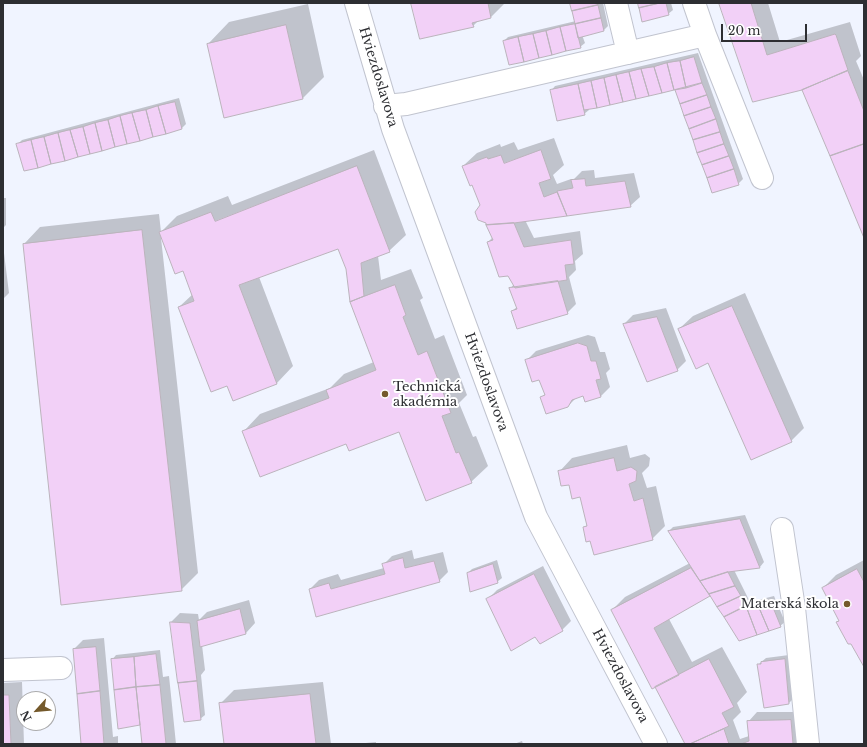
<!DOCTYPE html>
<meta charset="utf-8">
<style>
body{margin:0}
#map{position:relative;width:867px;height:747px;overflow:hidden;background:#f0f4ff;font-family:"Libre Baskerville",serif}
canvas{display:block}
.frame{position:absolute;inset:0;border:4px solid #2d2e32;pointer-events:none}
.north{position:absolute;left:16px;top:691px;width:40px;height:40px;box-sizing:border-box;background:#fff;border:1px solid #ababad;border-radius:50%;rotate:243deg;font-size:11px;font-weight:700;line-height:16px;text-align:center;color:#2d2e32}
.north::after{content:'';display:block;margin:auto;width:14px;height:18px;background:#74592b;clip-path:polygon(50% 0,100% 100%,50% 72%,0 100%)}
.scale{position:absolute;left:721px;top:24px;width:86px;height:18px;box-sizing:border-box;border:2px solid #2d2e32;border-top:0;padding-left:5px;font-size:12px;line-height:14px;white-space:nowrap;color:#2d2e32;-webkit-text-stroke:3px #fff;paint-order:stroke}
</style>
<div id="map">
<canvas width="867" height="747"></canvas>
<div class="frame"></div>
<div class="north">N</div>
<div class="scale">20 m</div>
</div>
<script>
const g = document.querySelector('canvas').getContext('2d');
g.lineJoin = 'round';
function fillPath(path, color) {
  g.fillStyle = color;
  g.fill(path, 'evenodd');
}
function trace(path, color, width, dash) {
  g.strokeStyle = color;
  g.lineWidth = width;
  g.lineCap = dash ? 'butt' : 'round';
  g.setLineDash(dash || []);
  g.stroke(path);
}
function label(font, color, halo, rows, align = 'center') {
  g.font = font + ' "Libre Baskerville",serif';
  g.lineWidth = 4;
  g.setLineDash([]);
  g.textBaseline = 'middle';
  g.strokeStyle = halo;
  g.fillStyle = color;
  for (const [text, x, y, turn = 0] of rows) {
    g.save();
    g.translate(x, y);
    g.rotate((+turn || 0) * Math.PI / 180);
    g.textAlign = isNaN(turn) ? turn : align;
    if (halo) g.strokeText(text, 0, 0);
    g.fillText(text, 0, 0);
    g.restore();
  }
}
fillPath(new Path2D(`
 M412,3h92v1l-13,13 -12,3 -6,6z
 M571,3h32l5,23 -4,4 -22,5 3,8 -5,4 -76,-6 4,-4 68,-16z
 M639,3h32l2,7 -5,4z
 M720,3h48l12,39 70,-20 11,34 -5,5 8,19v156l-61,-147 -49,12z
 M308,4l16,73 -21,21 -95,-54 21,-22z
 M698,53l45,126 -5,5 -26,8 -36,-103 -87,19v2l-5,4 -33,-23 4,-5z
 M179,98l7,26 -4,4 -157,42 -7,-26 4,-4z
 M554,138l10,27 -11,10 4,9 14,-5 1,2 10,-10 12,-1 1,8 39,-5 6,24 -10,9 -105,14 9,18 46,-7 3,23 -8,7 1,9 -7,7 7,27 -9,9 -55,-2 5,-4 -7,-18 4,-5 -26,-42 5,-5 -20,-53 -10,-18 14,-13 23,-9 1,3 13,-5 4,8z
 M374,150l32,85 -17,16 -11,5 3,24 30,-11 12,29 -3,2 15,39 9,-4 23,60 -8,8 14,34 3,-1 12,30 -17,16 -71,-52 -53,12 -103,-11 16,-17 70,-26 14,-14 30,-12 -23,-60 -4,-34 -8,-20 -80,29 34,89 -16,17 -43,17 -6,-15 -49,-78 14,-13 -10,-25 -22,-31 37,335 -17,17 -157,-346 16,-17 119,-13 2,18 16,-16 51,-20 4,9z
 M3,198h3v27l-3,3z
 M3,245l6,48 -6,6z
 M745,293l59,135 -13,13 -82,-80 -30,-32 14,-13z
 M666,308l20,53 -9,9 -53,-46 9,-9z
 M588,335l7,2 5,15h5l5,17 -4,4 4,14 -9,9 -18,-1 -6,2 -9,9 -26,-9 3,-3 -6,-16 -12,-18 9,-9z
 M627,445l3,13 15,-4 5,4 -1,8 -7,7 5,15 9,-2 9,40 -13,13 -62,1 -6,-12 3,-3 -7,-29 -21,-24 13,-14z
 M745,515l19,47 -4,5 -26,3 16,32 24,-6 11,26 -5,4 -70,-31 -41,24 23,43 30,-15 25,45 -10,11 4,9 -8,8 7,19 9,-3 -1,-14 9,-10h42l4,32h-117l-31,-58 -43,-76 13,-13 65,-34 -21,-32 4,-4z
 M412,550l2,9 29,-7 5,20 -9,9 -122,35 -7,-27 9,-9 19,-6 3,6 43,-12 -1,-3 9,-9z
 M497,560l5,18 -5,4 -29,-9 4,-4z
 M864,560v105l-12,-23 -15,-20 3,-2 -17,-32 13,-13z
 M543,566l28,55 -9,9 -26,6 -49,-36 10,-10z
 M249,600l6,23 -9,10 -44,12 3,25 -4,5 4,40 -5,4 -29,-97 9,-9 18,1 1,6 8,-8z
 M104,638l9,99 5,-1v8h-36l-8,-95 9,-9z
 M160,650l3,27 6,-1 7,68h-33l-2,-20 -29,-64 4,-5z
 M789,655l4,44 -4,4 -30,-39 7,-6z
 M22,682l2,62h-21v-61z
 M323,682l8,62h-106l-5,-40 14,-14z
 M522,741l1,3h-9z
 M376,742v2h-21z`), '#0003');
const building = new Path2D(`
 M411,3h77l3,15 -19,5 2,4 -54,12z
 M570,3h27l1,2 -26,6z
 M638,3h22l-21,5z
 M660,3h6l3,12 -27,7 -3,-14z
 M719,3h32l16,52 68,-21 1,1 12,35 -46,20 -49,12z
 M598,5l3,13 -26,6 -3,-13z
 M601,18l3,13 -26,7 -3,-14z
 M575,24l6,24 -15,3 -6,-24z
 M286,25l17,74 -79,19 -17,-74z
 M560,27l6,24 -14,4 -6,-24z
 M546,31l6,24 -13,3 -6,-24z
 M533,34l6,24 -15,4 -6,-25z
 M518,37l6,25 -15,3 -6,-24z
 M694,57l8,26 -16,5 -6,-27z
 M680,61l6,27 -12,2 -7,-27z
 M667,63l7,27 -12,3 -8,-26z
 M654,67l8,26 -13,3 -8,-27z
 M641,69l8,27 -13,3 -7,-27z
 M848,71l16,40v33l-34,12 -28,-66z
 M629,72l7,27 -13,3 -7,-27z
 M616,75l7,27 -13,3 -6,-27z
 M604,78l6,27 -13,3 -6,-27z
 M591,81l6,27 -13,2 -6,-26z
 M702,83l5,12 -27,9 -5,-14z
 M578,84l7,31 -28,6 -7,-31z
 M707,95l4,12 -27,9 -4,-12z
 M175,102l7,27 -16,5 -8,-28z
 M158,106l8,28 -13,3 -7,-27z
 M711,107l5,12 -27,10 -5,-13z
 M146,110l7,27 -13,4 -8,-28z
 M132,113l8,28 -13,3 -7,-28z
 M120,116l7,28 -12,3 -7,-27z
 M716,119l4,13 -27,8 -4,-11z
 M108,120l7,27 -13,4 -7,-28z
 M95,123l7,28 -12,3 -7,-27z
 M83,127l7,27 -12,3 -8,-27z
 M70,130l8,27 -13,4 -7,-28z
 M720,132l4,12 -27,9 -4,-13z
 M58,133l7,28 -14,3 -7,-27z
 M44,137l7,27 -13,4 -7,-28z
 M31,140l7,28 -14,3 -8,-27z
 M724,144l5,12 -27,9 -5,-12z
 M864,144v94l-34,-82z
 M541,150l10,29 -12,4 5,14 13,-5 10,24 -53,7 -28,2v-2l-8,-3 -3,-8 5,-7 -8,-20 -2,1 -8,-20 25,-9 1,2 13,-4 3,8z
 M729,156l5,13 -27,9 -5,-13z
 M357,166l33,86 -29,11 3,33 -14,6 -4,-33 -8,-20 -99,36 38,99 -44,17 -6,-15 -16,6 -33,-85 16,-6 -11,-30 -8,3 -16,-42 52,-20 4,9z
 M734,169l5,16 -27,8 -5,-15z
 M585,179l1,7 39,-5 6,26 -64,9 -10,-25 16,-3 -2,-8z
 M514,223l10,24 47,-7 3,24 -9,1 2,15 -52,8 -7,-12 -9,1 -12,-35 6,-2 -7,-15z
 M142,230l40,361 -121,14 -38,-361z
 M558,281l10,33 -51,15 -6,-18 6,-2 -8,-21z
 M395,285l11,30 -3,2 15,38 9,-4 24,62 -9,3 14,37 3,-1 13,31 -46,18 -27,-69 -50,19 -3,-7 -86,33 -18,-46 87,-33 -3,-8 50,-20 -26,-68z
 M732,306l60,136 -41,18 -43,-97 -12,6 -18,-40z
 M657,317l21,54 -31,11 -24,-58z
 M578,343l9,3 4,15h5l5,18 -5,1 5,17 -16,5 -2,-6 -11,4 -4,7 -22,7 -6,-17 5,-2 -6,-15 -7,2 -7,-22z
 M614,458l3,13 14,-4 6,4 -1,10 -7,3 5,17 9,-3 10,42 -59,15 -4,-14 -4,1 -3,-15 4,-1 -7,-29 -8,2 -3,-14 -8,1 -3,-15z
 M740,519l20,49 -32,4 -28,9 -32,-50z
 M403,558l2,10 29,-7 6,21 -124,35 -7,-28 20,-6 2,6 54,-15 -3,-10z
 M493,564l5,19 -28,9 -3,-19z
 M691,568l19,28 -56,32 25,47 -27,14 -41,-79z
 M857,569l7,13v85l-13,-23h-3l-12,-22 3,-1 -17,-33z
 M728,572l7,14 -26,8 -9,-13z
 M534,574l29,57 -23,13 -5,-7 -24,14 -25,-52z
 M735,586l6,10 -24,11 -8,-13z
 M741,596l5,10 -22,11 -7,-10z
 M770,600l11,27 -12,4 -12,-28z
 M757,603l12,28 -12,4 -11,-29z
 M746,606l11,29 -18,6 -15,-24z
 M240,609l6,25 -46,13 -3,-26z
 M170,622l20,1 7,58 -19,2z
 M96,647l4,44 -23,3 -4,-45z
 M156,654l4,31 -24,2 -2,-30z
 M134,657l2,30 -22,3 -3,-31z
 M709,659l25,48 -12,6 7,13 -39,18h-5l-30,-57z
 M785,659l4,45 -25,4 -7,-44h4v-2z
 M197,681l4,39 -17,2 -6,-39z
 M160,685l6,59h-24l-6,-57z
 M136,687l4,38 -22,4 -4,-39z
 M100,691l4,53h-23l-4,-50z
 M310,694l6,50h-92l-5,-41z
 M3,695h6l2,49h-8z
 M791,720l2,24h-52l8,-3 -2,-20z
 M724,729l5,15h-39z`);
fillPath(building, '#f2d0f7');
trace(building, '#bbb3bc', 1);
const minor = new Path2D(`
 M356,3l37,126 143,388 120,227
 M616,3l12,50
 M705,35l57,143
 M385,106l21,-2 299,-69 -11,-32
 M782,529l12,79 14,136
 M3,670l58,-2`);
trace(minor, '#c1c4cf', 24);
trace(minor, '#fff', 22);
for (const [x, y, r, color] of [
 [385,394,4,"#74592b"],
 [847,604,4,"#74592b"]
]) {
  const dot = new Path2D();
  dot.arc(x, y, r, 0, 2 * Math.PI);
  g.fillStyle = color;
  g.fill(dot);
  trace(dot, '#fff', 1.5);
}
label('13px', '#2d2e32', '#fff', [
 ["Hviezdoslavova",378,77,73],
 ["Hviezdoslavova",486,382,70],
 ["Hviezdoslavova",620,676,62]
]);
label('13px', '#2d2e32', '#fff', [
 ["Technická",393,387],
 ["akadémia",393,402],
 ["Materská škola",839,604,"right"]
], 'left');
</script>
